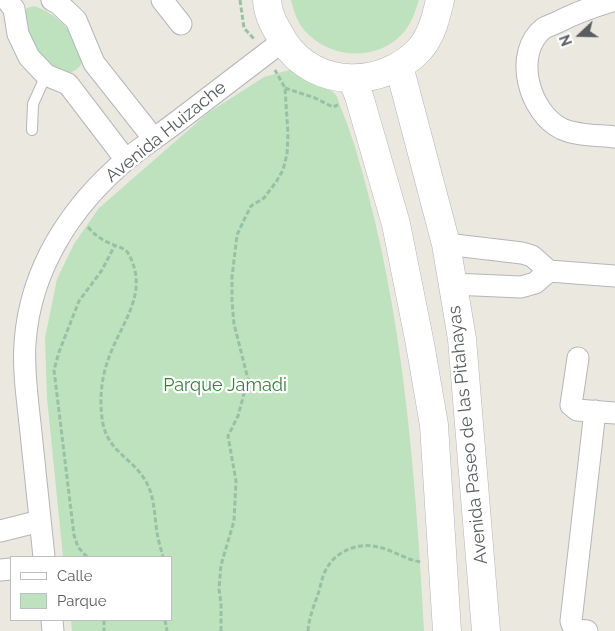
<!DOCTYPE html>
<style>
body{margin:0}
#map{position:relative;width:615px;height:631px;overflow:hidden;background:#ebe8e0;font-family:Raleway,sans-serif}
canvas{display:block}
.legend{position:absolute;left:10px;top:556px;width:162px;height:65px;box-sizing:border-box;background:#fff;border:1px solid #bdbebf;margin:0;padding:6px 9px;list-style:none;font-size:15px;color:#595c60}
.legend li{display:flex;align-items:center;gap:10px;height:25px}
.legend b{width:25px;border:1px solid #bdbebf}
.north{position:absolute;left:555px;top:10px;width:50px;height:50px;-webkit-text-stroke:4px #fff;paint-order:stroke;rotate:249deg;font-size:14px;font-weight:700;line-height:20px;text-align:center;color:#595c60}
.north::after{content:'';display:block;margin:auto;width:18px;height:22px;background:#595c60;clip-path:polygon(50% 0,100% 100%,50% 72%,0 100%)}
</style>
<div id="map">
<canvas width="615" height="631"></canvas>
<ul class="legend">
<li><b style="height:6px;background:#fff"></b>Calle</li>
<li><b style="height:14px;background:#bee1be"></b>Parque</li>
</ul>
<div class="north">N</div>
</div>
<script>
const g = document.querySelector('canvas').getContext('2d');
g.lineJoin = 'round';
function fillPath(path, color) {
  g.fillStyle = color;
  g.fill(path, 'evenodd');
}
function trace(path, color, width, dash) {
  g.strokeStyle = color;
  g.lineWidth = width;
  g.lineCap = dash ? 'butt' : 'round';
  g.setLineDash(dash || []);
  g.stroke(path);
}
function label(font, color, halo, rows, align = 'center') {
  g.font = font + ' Raleway,sans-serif';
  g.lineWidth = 4.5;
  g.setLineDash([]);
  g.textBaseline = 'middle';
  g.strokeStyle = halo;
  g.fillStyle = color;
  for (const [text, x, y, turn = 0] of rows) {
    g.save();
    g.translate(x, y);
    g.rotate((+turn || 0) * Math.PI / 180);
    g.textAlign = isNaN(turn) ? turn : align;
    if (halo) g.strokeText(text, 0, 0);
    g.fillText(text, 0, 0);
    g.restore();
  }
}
fillPath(new Path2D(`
 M291,0h128c-4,12 -8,25 -17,34 -25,27 -69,25 -94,0 -10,-9 -14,-22 -17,-34z
 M34,6c10,3 19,9 27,16 8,7 23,31 20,42 -2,5 -7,7 -12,9 -15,-6 -33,-16 -39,-32 -3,-9 -5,-19 -7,-28l4,-5z
 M293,69c13,7 32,13 42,25 3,3 4,9 6,14 7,17 13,35 18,53 45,153 56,312 65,470h-352l-1,-11h100v-63h-108l-16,-159 -2,-60 12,-59 17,-35 25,-36 109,-95 56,-36z`), '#bee1be');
const lane = new Path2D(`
 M32,130l1,-26 13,-29`);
const street = new Path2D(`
 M7,0l7,9 4,25 11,23 17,18 22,9 58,76
 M52,0l6,3 18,17 18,43 60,76
 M162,0l19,24
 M615,0c-20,6 -38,12 -57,22 -4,2 -10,4 -14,6 -32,25 -15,85 18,101 16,7 36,6 53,8
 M446,244l76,9 10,3 17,15 66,5
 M452,284l69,3 14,-4 14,-12
 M578,358l-7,47 6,5 38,3
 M0,531l40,-10
 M44,557c-4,-41 -9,-83 -13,-124 -3,-30 -8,-60 -6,-90 5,-74 46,-137 102,-184 16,-13 34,-25 51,-38 35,-27 71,-54 106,-81
 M0,570l11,-1
 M52,620l1,11
 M587,631c-8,-1 -14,-1 -16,-10l24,-210`);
const secondary = new Path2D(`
 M267,0c1,17 9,28 17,42 31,47 99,47 136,7 12,-14 16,-32 20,-49
 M399,66l47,178 16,95 24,292
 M352,79l7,17 37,128 24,120 14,81 13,206`);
trace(lane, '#b3b6ba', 12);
trace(street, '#b3b6ba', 23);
trace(secondary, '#b2b5ba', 29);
trace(new Path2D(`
 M240,0l4,28 11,12
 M285,88l30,10 18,9 5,-2
 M88,227c5,6 10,10 17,14 7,4 19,6 23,12 23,40 -8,71 -20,107 -7,19 -9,43 -5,64 6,28 29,34 42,56 10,16 9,34 12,52 1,8 4,17 6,25
 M87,557l-9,-10 -4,-12 -20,-165 5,-18 20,-51 23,-31 13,-25
 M104,620v11
 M165,620l2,11
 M221,631v-28l-2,-14 2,-24 13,-44 2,-40 -8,-45 10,-20 10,-37 -14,-55 -2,-23v-24l5,-42 7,-15 7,-14 13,-8 12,-16 7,-12 4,-16 1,-20 -3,-46 -10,-18
 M308,631c1,-14 6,-25 10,-37 3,-8 4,-19 9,-26 9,-17 32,-26 51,-21 15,3 28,13 43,15`), '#98c1a3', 3, [5, 2.5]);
trace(lane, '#fff', 10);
trace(street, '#fff', 21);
trace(secondary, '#fff', 28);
label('18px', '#595c60', '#fff', [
 ["Avenida Huizache",166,132,-39],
 ["Avenida Paseo de las Pitahayas",468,435,-96]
]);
label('18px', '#3a7e3c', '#fff', [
 ["Parque Jamadi",225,386]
]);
</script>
